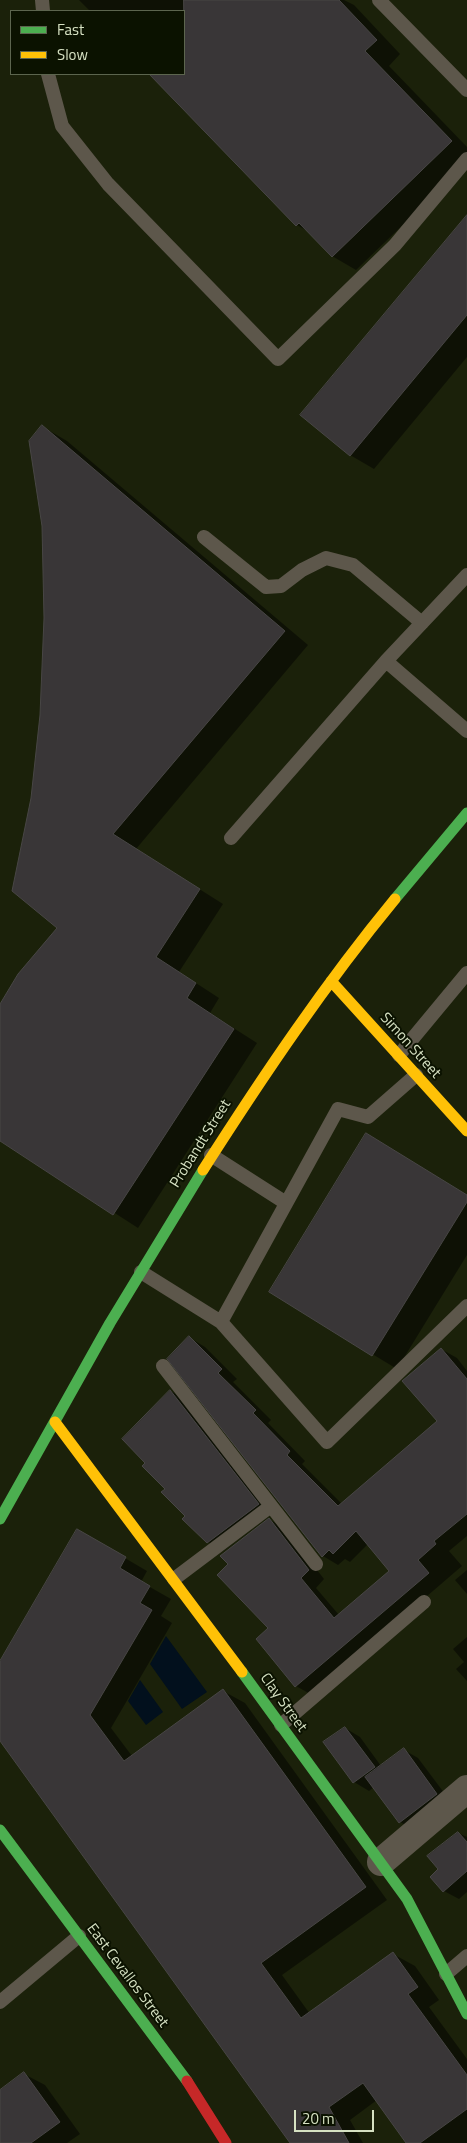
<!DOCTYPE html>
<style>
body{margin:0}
#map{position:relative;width:467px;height:2143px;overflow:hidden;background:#1b210a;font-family:"Titillium Web",sans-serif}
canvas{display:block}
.legend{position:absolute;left:10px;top:10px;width:175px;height:65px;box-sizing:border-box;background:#0b1200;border:1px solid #5c654e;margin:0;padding:6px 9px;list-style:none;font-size:15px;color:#d6e1c2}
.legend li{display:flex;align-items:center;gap:10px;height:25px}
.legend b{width:25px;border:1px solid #5c654e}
.scale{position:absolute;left:294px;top:2110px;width:80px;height:22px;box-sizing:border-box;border:2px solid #d6e1c2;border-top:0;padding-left:6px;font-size:15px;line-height:18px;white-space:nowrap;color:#d6e1c2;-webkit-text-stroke:4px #0b1200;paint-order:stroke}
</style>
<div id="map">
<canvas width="467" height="2143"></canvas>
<ul class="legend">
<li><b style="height:6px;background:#4caf50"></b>Fast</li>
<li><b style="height:6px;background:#ffc107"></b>Slow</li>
</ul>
<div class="scale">20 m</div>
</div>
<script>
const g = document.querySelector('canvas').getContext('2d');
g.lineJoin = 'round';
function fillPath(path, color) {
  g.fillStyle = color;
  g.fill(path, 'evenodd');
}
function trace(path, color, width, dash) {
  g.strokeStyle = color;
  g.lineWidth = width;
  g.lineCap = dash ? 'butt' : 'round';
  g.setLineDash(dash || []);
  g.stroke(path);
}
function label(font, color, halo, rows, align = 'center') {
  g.font = font + ' "Titillium Web",sans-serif';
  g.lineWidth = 4;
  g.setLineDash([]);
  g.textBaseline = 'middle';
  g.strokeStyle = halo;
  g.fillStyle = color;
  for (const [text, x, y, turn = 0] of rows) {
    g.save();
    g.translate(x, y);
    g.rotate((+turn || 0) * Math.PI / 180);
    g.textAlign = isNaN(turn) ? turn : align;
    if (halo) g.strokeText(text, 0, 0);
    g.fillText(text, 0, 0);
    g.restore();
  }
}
fillPath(new Path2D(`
 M166,1636l41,56 -25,17 -32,-45z
 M140,1680l23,32 -17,13 -18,-24z`), '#02101d');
fillPath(new Path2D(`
 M79,0h265l10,5 46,49 -11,12 78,81v16l-111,107 -24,-14 -23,-24 -12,-7 -147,-151h34v-63h-94z
 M467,217v140l-93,112 -24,-14z
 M43,427l24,14 241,204 -172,204 87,55 -44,68 40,26 -9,15 47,30 -119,185 -138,-89v-133l59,-78 -27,-129 9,-84 4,-97z
 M467,1196v59l-70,114 -127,-77z
 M190,1338l15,9 32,32 -4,3 38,38 -3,3 37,38 -3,3 40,40 96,-83 3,-72 16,9 10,13v165l-18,15 13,15 -150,129 -16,-9 -27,-58 -29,-29 30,-79 15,9 39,50 -8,9 23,27 52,-44 -23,-27 -18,18 -5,-3 -7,6 -15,-9z
 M171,1391l14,9 88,113 -50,38 -15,-9 -42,-53z
 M77,1530l70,41 -6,11 30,17 -10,17 11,7 -61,105 21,28 91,-65 22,12 142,197 -105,75 28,39 83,-60 22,12 24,34 -10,7 38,52v84h-59l-31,-43 -27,20 13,23h-71l-292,-404v-76z
 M467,1570v24l-12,-14z
 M467,1637v44l-11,-12 8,-7 -11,-13z
 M345,1728l15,9 21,29 23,-16 14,8 33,44 -36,28 -15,-8 -26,-35 -5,4 -15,-9z
 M458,1833l9,4v55l-8,7 -15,-8 -4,-22z
 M24,2074l21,11 35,49 -13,9h-67v-52z`), '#0007');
const building = new Path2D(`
 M184,0h155l38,40 -12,11 87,90 -120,116 -33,-34 -3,3 -147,-152h35z
 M467,215v100l-117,141 -50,-41z
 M42,425l243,206 -172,203 87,55 -44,68 40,26 -9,15 47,31 -121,186 -113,-74v-137l18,-30 39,-46 -45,-37 19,-93 9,-83 4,-97 -2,-92 -13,-85z
 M366,1133l101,62v7l-95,154 -103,-64z
 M189,1336l33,33 -4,4 38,37 -3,3 37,38 -3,4 51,51 99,-85 -35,-40 39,-33 26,31v135l-33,27 2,3 -18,16 11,13 -134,114 -39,-48 12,-11 -51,-53 11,-11 -8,-8 49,-38 40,52 -8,8 33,40 55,-47 -33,-40 -23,23 -4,-4 -7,7 -155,-198z
 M170,1390l89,114 -52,39 -25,-24 3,-3 -24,-24 4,-3 -23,-23 3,-3 -23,-24z
 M77,1529l49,28 -6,11 30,18 -10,17 12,7 -62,105 34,46 99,-72 143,198 -105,76 40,55 92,-66 25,35 -10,7 59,81v34l-47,34h-14l-43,-60 -34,24 20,36h-59l-290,-402v-80z
 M345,1727l30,40 -22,16 -30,-41z
 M404,1748l33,46 -38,29 -34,-46z
 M458,1832l9,10v29l-24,21 -13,-15 8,-8 -11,-13z
 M24,2072l36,50 -29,21h-31v-53z`);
fillPath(building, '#393637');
trace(building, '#484645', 1);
trace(new Path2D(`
 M42,0l1,11
 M379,0l88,90
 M48,74l14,52 46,58 170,175 117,-114 72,-86
 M204,537l62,50 15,-1 21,-16 24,-12 27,7 69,58
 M386,661l81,70
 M231,838l155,-177 81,-86
 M399,1055l68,-82
 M211,1155l75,48
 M141,1272l80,50 117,-213 30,8 48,-42
 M221,1322l106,120 140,-136
 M163,1366l153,198
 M174,1579l97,-73
 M281,1725l143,-123
 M446,1974l21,-18
 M0,2002l79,-66`), '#5d574b', 14);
trace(new Path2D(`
 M381,1862l86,-73`), '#5d574b', 28);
trace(new Path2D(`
 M395,899l72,-86
 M0,1519l110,-196 93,-153
 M242,1672l165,227 60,115
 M0,1830l187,251`), '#4caf50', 11);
trace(new Path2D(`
 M331,981l136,150
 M203,1170c60,-94 122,-186 192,-271
 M55,1422l187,250`), '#ffc107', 11);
trace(new Path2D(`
 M187,2081l39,62`), '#c62828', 11);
label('15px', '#d6e1c2', '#0b1200', [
 ["Simon Street",410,1046,48],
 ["Probandt Street",201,1144,-58],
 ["Clay Street",283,1703,54],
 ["East Cevallos Street",127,1976,53]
]);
</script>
